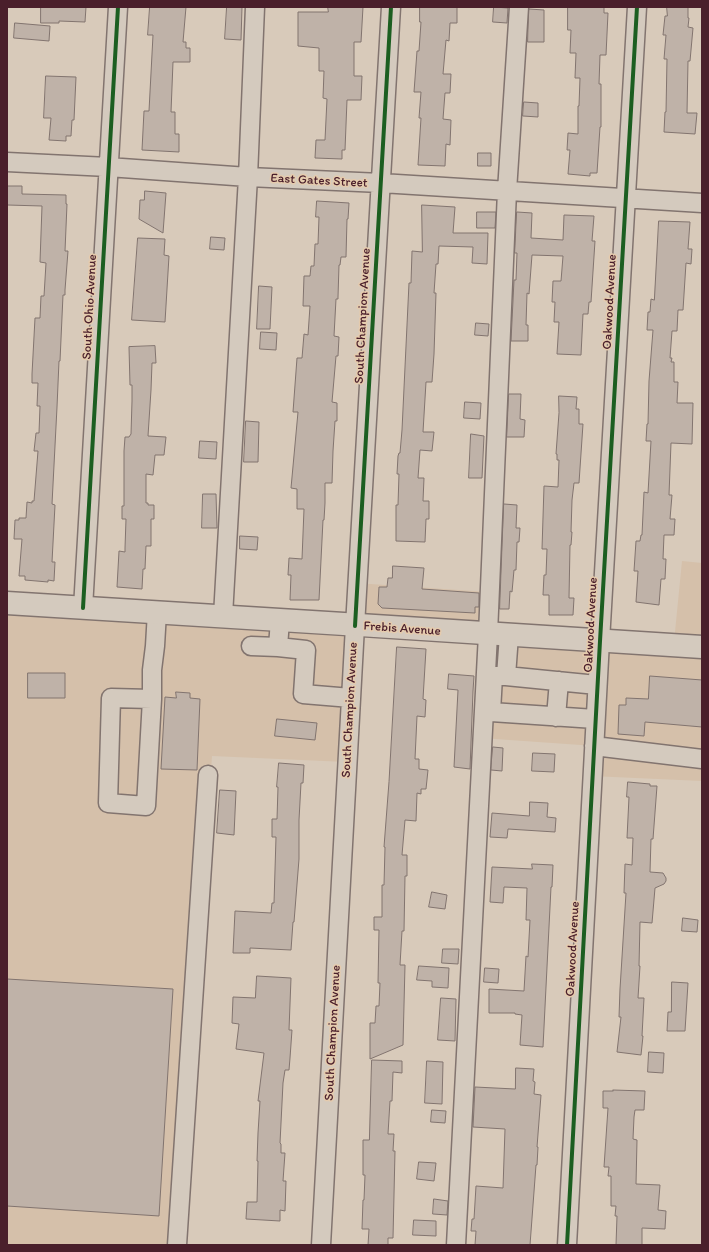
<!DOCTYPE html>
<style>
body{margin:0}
#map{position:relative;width:709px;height:1252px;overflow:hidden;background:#d8caba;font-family:Itim,sans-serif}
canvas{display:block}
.frame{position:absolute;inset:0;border:8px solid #4a1f2b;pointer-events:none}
</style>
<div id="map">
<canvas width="709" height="1252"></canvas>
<div class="frame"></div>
</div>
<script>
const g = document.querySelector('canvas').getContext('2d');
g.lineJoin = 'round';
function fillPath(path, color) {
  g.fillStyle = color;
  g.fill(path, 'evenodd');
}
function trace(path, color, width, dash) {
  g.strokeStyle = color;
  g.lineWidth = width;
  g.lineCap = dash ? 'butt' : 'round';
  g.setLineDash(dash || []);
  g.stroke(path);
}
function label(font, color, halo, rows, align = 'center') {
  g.font = font + ' Itim,sans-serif';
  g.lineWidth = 3;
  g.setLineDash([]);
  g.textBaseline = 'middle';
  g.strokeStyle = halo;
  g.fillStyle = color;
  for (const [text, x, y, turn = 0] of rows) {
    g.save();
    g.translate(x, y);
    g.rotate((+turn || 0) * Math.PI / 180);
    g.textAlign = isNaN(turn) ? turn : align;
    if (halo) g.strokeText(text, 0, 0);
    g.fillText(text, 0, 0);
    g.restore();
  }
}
fillPath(new Path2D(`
 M682,561l20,2v218l-111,-5 4,-30 -114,-8 5,-102 -132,-9 -8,135 -134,-6 -33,489h-172v-643l346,21 3,-40 132,9 -2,39 188,11z`), '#d5c0aa');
const building = new Path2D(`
 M41,7h45l-1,15 -26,-1v2h-18z
 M150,7h36l-3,35h3v6h4v14h-17l-2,50h4v22h4v18l-37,-2 2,-39h5l4,-76h-5z
 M227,7h15l-1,33 -16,-1z
 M328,7h35l-2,35h-7v34h8l-1,24h-14l-2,50h-3v9l-27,-1 1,-18h9l2,-41 -4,-1 1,-27h-5v-23l-21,-2v-34h30z
 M420,7h37v16h-7l-1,18 -3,-1 -3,34h8l-1,19h-5l-2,26 8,1 -1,25 -4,-1 -1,22 -27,-1 3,-47h-2l2,-26h-7l3,-41h2l2,-29h-1z
 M494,7l14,1 -1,15 -14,-1z
 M568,7h36v6h4l-2,42h-6l-1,29h2v43h-1l-3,46h-7v3l-22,-2 2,-24h-3l1,-17 10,1v-28h1l1,-28h-5l1,-25h-6l1,-23h-3z
 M667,7h21v11h1l-1,9 5,1 -3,33h-2l-1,52h10l-2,21 -31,-2 1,-20h1l1,-53h-3l2,-24h-3l2,-19h2z
 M529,9l15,1v32h-16z
 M15,23l35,3 -1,15 -35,-3z
 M46,76l30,1 -2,43h-2l-1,16h-5v5l-17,-1 2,-22h-7z
 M524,102l14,1v14l-15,-1z
 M478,153h13v13h-13z
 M7,186h15v8l44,1v9h1l-2,47h3l-3,39v5h-2l-3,66h-1l-2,46 -5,97 3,1 -3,57h3l-1,19 -6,-1v2l-23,-2v-4h-6l3,-37h-8l1,-19h4v-2h7l1,-16 5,1v-2h2l4,-50h-4l2,-18h3l1,-27h-3l1,-23h-6v-9l3,-56h5l1,-22h3l2,-33 -6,-1 2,-56 -35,-1z
 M145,191l21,2 -3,40 -24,-14 1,-19h4z
 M317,201l32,2 -1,16h-1l-1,38h-5l-1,8h-1l-1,32v2h-2l-2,37 5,1 -1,19h-2l-4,46 5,1v18h-2l-2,30 -1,32h-7v20l-1,17h-1l-4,80h-29l1,-25h-3l1,-17 13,1 2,-50h-7v-20l-6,-1 7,-76h-5l4,-54h5l2,-24 4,1 2,-29h-7l1,-30h6l1,-10h3l1,-22h3l1,-27h-3z
 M422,205l33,2 -2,26h35l-1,31 -15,-1 1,-16 -34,-1 -1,18h-2l-2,29h2l-2,61 -2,28h-6l-3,50h11l-2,19 -12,-1 -2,28h6l-1,23h6v18h-3l-1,23 -29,-1v-36h2l1,-31h-2l1,-18 1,-3h1l2,-23 7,-147h2l1,-32 10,1z
 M477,212h19l-1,16h-18z
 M517,212l15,1 -1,25 32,2 1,-25 30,1 -2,25h3l-4,61h-2l-1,12h-5l-2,41 -24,-1 2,-32h-5l1,-20h-3l1,-21h8l2,-25 -31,-1 -3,39 -2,-1 -1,32h2v16h-17l3,-61h2l1,-27h-2z
 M659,221l31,1 -2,27h4l-1,15 -5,-1 -3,47h-5l-1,21h-5l-2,27h2l-1,4h3v20h4l-1,21h16l-1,41 -21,-1 -2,52h3l-2,24h5l-1,16h-10l-1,24h3l-1,20h-4l-2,26 -23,-3 2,-31h-4l2,-30h4l1,-6h1l2,-43 4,1 3,-52h-5l1,-17h1l1,-43 4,-51h-6l1,-18h2l1,-13 3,1z
 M211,237l14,1 -1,12 -14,-1z
 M138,238l27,1 -1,16 5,1 -4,66 -33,-2z
 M259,286l13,1 -2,42h-13z
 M476,323l13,1 -1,12 -13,-1z
 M261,332l16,1 -1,17 -16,-1z
 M155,346l1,17h-4l-1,27 -3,46 18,1 -2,18h-9l-2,20 -7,-1v29h2v2h6v14h-3v27h-5l-1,23h-2l-1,20 -25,-2 2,-36 6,1v-4l1,-29h-4v-13h2v-55l1,-14h4l2,-3 1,-33v-16h-2l-1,-38z
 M509,394h12l-1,25 5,1 -1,17h-17z
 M559,396l18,1 -1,12h3v15h4l-4,59h-5l-2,17 -1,32h1l-1,13h-1l-1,53h5l-1,17h-24v-20h-6l1,-20h2l1,-26h-5l2,-63 14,1 1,-27h-2v-6h-1l3,-41z
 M465,402l16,1 -1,16 -16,-1z
 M246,421l13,1 -1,40h-14z
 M471,434l13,2 -2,42h-13z
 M200,441l17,1 -1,17 -17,-1z
 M203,494h13l1,34h-15z
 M504,504l13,1 -1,23h4l-1,14h-2l-1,28h-2l-2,22 -2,-1 -1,18h-9z
 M240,536l18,1 -1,13 -17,-1z
 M393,566l31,2 -2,21 57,4v14h-4v6l-93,-5 -4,-4 1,-17h8l1,-9h4z
 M397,647l29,2 -3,50 3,1 -1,17 -8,-1 -2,43h4v10l9,1 -2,19h-5v5l-4,-1 -1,28 -11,-1 -3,35h5v21h-2l-1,55h-2l-2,34h5l-2,80 -33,14v-36h5l1,-17h3l1,-23h-2l1,-53h-5v-13h8v-32h2l1,-38h-1l5,-65z
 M28,673h37v25h-37z
 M449,674l25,2 -1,15 -3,78 -16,-2 4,-77 -10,-1z
 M650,676l52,4v47l-57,-5 -1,14 -26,-2 1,-29h7v-7l22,1z
 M176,692l14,1v5l10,1 -3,71 -36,-1 4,-72 11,1z
 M277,719l40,4 -2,17 -40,-4z
 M493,747l10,1 -1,23 -11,-1z
 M533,753l22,1 -1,18 -22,-1z
 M279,763l25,2 -1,18h-2l-2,37v39l-5,63h-1l-2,28 -41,-2v5h-17l2,-42 36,2 1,-10h2l2,-66h-4v-18h5l1,-32h-1z
 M628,782l22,2v2h7l-4,53h-2l-1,33 13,1 3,5v3l-2,3 -9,4 -3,35 -12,-1 -1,44h1l-2,32h6l-2,38h1l-2,19 -24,-3 4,-35h-2l1,-28 6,-96h-2l1,-29 7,1 1,-27h-6l2,-41h-2z
 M220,790l16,1 -2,44 -17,-2z
 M530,802l18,1 -1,14 9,1 -1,14 -47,-3 -1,9 -17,-1 2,-24 37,3z
 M532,864l21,1 -1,22h-1l-8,160 -23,-2 2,-30 -7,-1v-1h-26v-24l35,2 2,-35 2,1 2,-37h-4l1,-32 -23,-1 -1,16 -13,-1 2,-35 40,2z
 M432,892l15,3 -2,14 -16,-2z
 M683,918l15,2 -1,12 -15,-1z
 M443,949h16l-1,15 -16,-1z
 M419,966l30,2 -1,20 -16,-1v-6l-15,-1z
 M485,968l14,1 -1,14 -14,-1z
 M257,976l34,2 -2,52h3l-2,28 -1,12h-4l-2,13 -3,60 1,1v9h4l-2,28h3l-1,30 -5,-1v11l-34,-2 1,-17h10l1,-41h-1l1,-28 2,-32h-2l6,-48 -28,-4 3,-25 -7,-1 1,-26 22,1z
 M7,979l166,10 -14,227 -152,-10z
 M672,982l16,1 -3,48h-18l1,-19h3z
 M441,998l15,1 -1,42 -17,-1z
 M649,1052l15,1 -1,20 -15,-1z
 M372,1060l30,1v12l-9,-1 -1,29h-2l-2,33h6l-1,17h2l-2,87h-5v7h-20l1,-16h-7l1,-29h1l1,-25h-2v-35h6z
 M427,1061l16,1 -1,42 -17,-1z
 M516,1068l18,1 -1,12 2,1 -1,12 7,1 -4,52h1l-1,18h-1l-6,80h-55l1,-14h-5l1,-12h2l2,-33 27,2 2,-59 -32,-2 2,-40 40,2z
 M613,1090l32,1 -1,19h-9l-1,7 -1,22 4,1 -1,44 24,1 -2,25 8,1 -1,18 -23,-1v17h-26l1,-29h-2l1,-10h-5v-30h-3l1,-9h-5l4,-59h-5v-17h10z
 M432,1110l14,1 -1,12 -14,-1z
 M419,1162l17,1 -2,18 -17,-2z
 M434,1199l14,2 -1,14 -14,-1z
 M414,1220l22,1v15l-23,-1z`);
fillPath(building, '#bfb2a8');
trace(building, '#82746f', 1);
const minor = new Path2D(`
 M7,162l101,5 140,10 133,6 321,20
 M83,608l35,-601
 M223,616l25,-439 7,-170
 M509,635l-3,41h-13l-2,36 104,7
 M251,646l27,1 2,-27
 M278,647l28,3 -3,44 48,4
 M506,676l91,9
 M152,699l-6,107 -38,-3 3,-105 41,1v-29l3,-24 2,-34
 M556,717l3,-36
 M594,746l108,13
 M177,1245l31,-470
 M321,1245l34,-619 36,-619
 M456,1245l32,-611 19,-443 12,-184
 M567,1245l33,-604 37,-634`);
const major = new Path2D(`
 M7,603c232,13 463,30 695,44`);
trace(minor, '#82746f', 21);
trace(major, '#82746f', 25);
trace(minor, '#d4cabe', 18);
trace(major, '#d4cabe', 22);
trace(new Path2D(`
 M83,608l35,-601
 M355,626l36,-619
 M567,1245l33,-604 37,-634`), '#1b5e20', 4);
label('13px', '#4a1f2b', '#e5cbad', [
 ["East Gates Street",319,181,3],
 ["Oakwood Avenue",610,302,-87],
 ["South Ohio Avenue",90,307,-87],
 ["South Champion Avenue",363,316,-87],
 ["Oakwood Avenue",591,625,-87],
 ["Frebis Avenue",402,629,4],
 ["South Champion Avenue",350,710,-87],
 ["Oakwood Avenue",573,949,-87],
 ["South Champion Avenue",333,1033,-87]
]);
</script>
